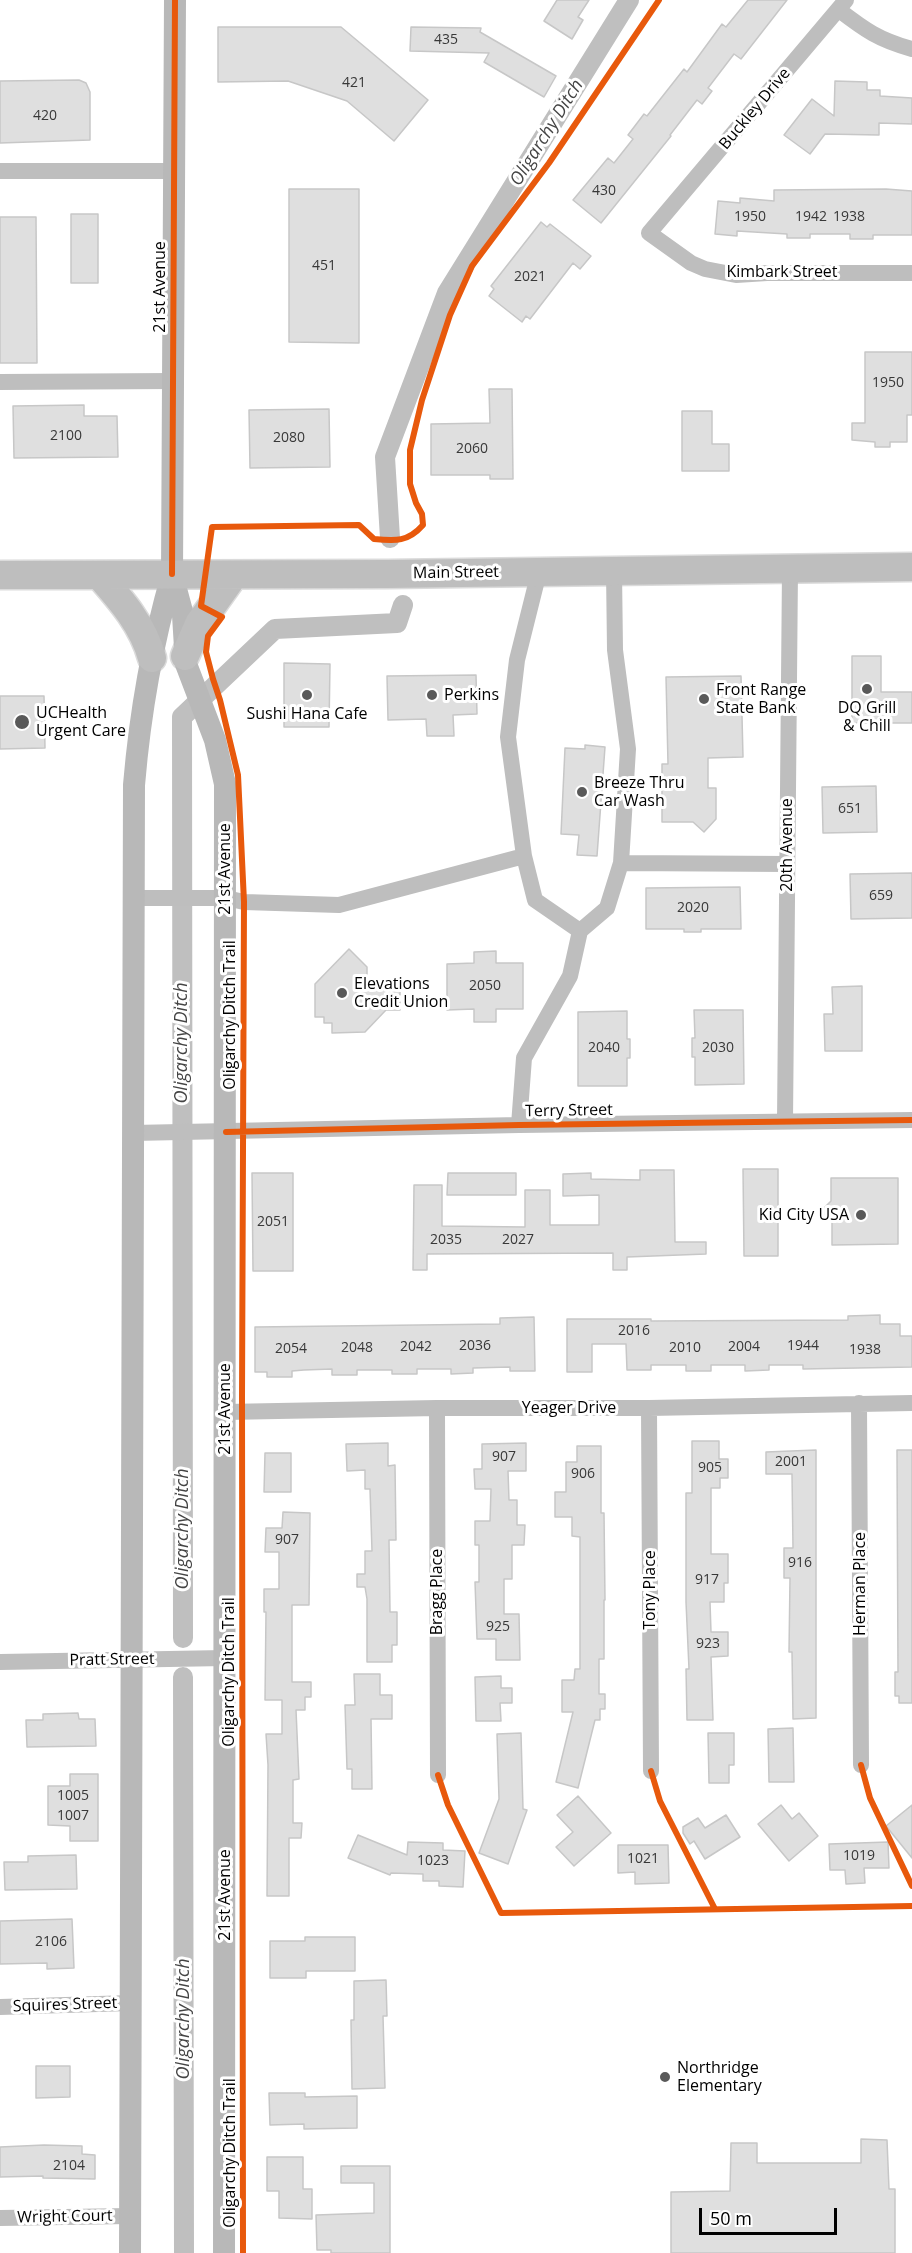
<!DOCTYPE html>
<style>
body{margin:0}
#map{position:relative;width:912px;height:2253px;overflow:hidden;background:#fff;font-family:"Open Sans",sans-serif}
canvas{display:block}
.scale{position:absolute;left:699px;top:2208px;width:138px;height:27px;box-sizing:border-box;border:3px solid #000;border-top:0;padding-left:8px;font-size:18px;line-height:21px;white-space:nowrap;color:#000;-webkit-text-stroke:4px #fff;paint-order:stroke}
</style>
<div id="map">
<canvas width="912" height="2253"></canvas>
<div class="scale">50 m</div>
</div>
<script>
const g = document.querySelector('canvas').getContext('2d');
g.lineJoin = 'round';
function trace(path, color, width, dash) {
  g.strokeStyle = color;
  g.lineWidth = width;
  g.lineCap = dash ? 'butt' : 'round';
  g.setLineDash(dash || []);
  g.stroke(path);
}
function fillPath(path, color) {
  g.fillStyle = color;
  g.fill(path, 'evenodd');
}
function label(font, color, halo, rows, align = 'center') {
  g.font = font + ' "Open Sans",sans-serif';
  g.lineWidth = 6;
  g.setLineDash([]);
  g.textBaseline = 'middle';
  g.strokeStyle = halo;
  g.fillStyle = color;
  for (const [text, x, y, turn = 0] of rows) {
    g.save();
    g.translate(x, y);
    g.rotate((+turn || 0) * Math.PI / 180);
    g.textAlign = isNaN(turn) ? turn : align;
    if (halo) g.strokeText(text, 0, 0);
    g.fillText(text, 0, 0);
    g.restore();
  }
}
trace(new Path2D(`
 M390,538l-5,-81 62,-164 182,-293
 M183,1638l-1,-921 93,-88 122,-6 6,-18
 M183,1677l1,576`), '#bfbfbf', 20);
const building = new Path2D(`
 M557,0h32l-11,17 5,3 -11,19 -28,-18z
 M748,0h39l-46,59 -7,-5 -26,34 4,3 -10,13 -5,-4 -27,35 1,1 -70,87 -28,-23 35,-42 6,5 19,-24 -5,-4 16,-21 3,2 37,-47 3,3 35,-48 4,3z
 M218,27h123l87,73 -34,41 -47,-40 -59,-20 -70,1z
 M411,27l70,1 -1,4 76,44 -12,21 -60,-35 5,-9 -79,-2z
 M79,80l7,3 4,9v48l-90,3v-62z
 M835,81l32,1v8h13v6l32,2v26l-33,-1v12l-54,-1 -15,20 -26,-19 28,-36 22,17z
 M289,189h70v154l-70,-1z
 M886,189l26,2v44h-39v4h-23v-5h-40v4h-23v-4l-50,-3v5l-22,-2 3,-33 22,2v-5l34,3v-11z
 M71,214h27v69h-27z
 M0,217h36l1,146h-37z
 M541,222l6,5 3,-3 41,32 -11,13 -7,-6 -43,56 -4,-3 -4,6 -33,-26 5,-7 -3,-3z
 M865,352h47v63h-5v27h-17v5h-15v-5l-23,-2v-17h13z
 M489,389h23l1,90h-23v-4h-59v-51l59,-1z
 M84,405v11h33l1,41 -104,1 -1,-52z
 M329,409l1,58 -80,1 -1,-58z
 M682,411h30v33h17v27h-47z
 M852,656h29v36h31v31h-60z
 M284,663l46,1 -1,63h-45z
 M476,675l1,39 -24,1 1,21h-27l-1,-17 -38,1 -1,-44z
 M741,676l2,81 -35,1v30h8v31l-12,13 -11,-10h-31v-58h6l-2,-87z
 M0,696h44l1,52 -45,1z
 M585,745l20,2 -8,109 -20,-1 2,-20 -18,-1 4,-86 20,1z
 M876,786l1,46 -54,1 -1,-46z
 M912,873v45l-61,1 -1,-45z
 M740,887l1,42h-40v3h-17v-3h-38v-41z
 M349,949l18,18v15h33v28h-14l-21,22 -33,1v-10h-8v-6h-9v-33z
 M496,951v12h27v46h-27v13h-22v-13l-27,1v-46l27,-1v-11z
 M862,986v65h-37l-1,-37h9l-1,-27z
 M694,1010h49l1,74 -49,1v-28h-3v-19h3z
 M627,1011v28h3v19h-3v28h-49v-74z
 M743,1169h35v87h-34z
 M640,1170h34l1,72h31v12l-79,3v13h-14v-17l-186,1v16h-14l1,-85h28v41l83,1v-37h25v35h49v-30l-36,1v-22l28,-1v6l49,1z
 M252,1173h41v98h-40z
 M448,1173h68v22h-69z
 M831,1178h67v66l-66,1v-23l-11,-11 10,-10z
 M880,1315v9h20v12h12v31l-109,2v-4h-34v5l-24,1v-6h-34v6h-25v-6h-35v5h-24l-1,-26h-34v28h-25v-53h84v2l197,-1v-4z
 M534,1317l1,54h-25v-4l-37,1v5l-22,1v-5h-34v5h-25v-4h-35v5h-25v-6l-28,1 -12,1v6h-25v-5h-12v-45l245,-3v-6z
 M692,1441h27v18h9v19h-8v10h-9v66h17v29h-4v19h-14l1,30h17v24l-17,1 2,63h-26l-1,-51h3l-3,-67v-109h6z
 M388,1443v23l7,-1 1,75h-7l1,72h7v33h-5v17h-25v-63l-2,-12h-8v-13h8v-23h7l-2,-62h-5v-19l-18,1 -1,-27z
 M526,1443v28h-18l1,29h8v25h8l-1,20h-12v34h-8v35h15l1,46h-24v-21h-19l-2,-57h4v-37h-4v-24h15l1,-32h-16l-1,-20h8v-25z
 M577,1446h24v67h3l1,87h-1v59h-5v35h6v15h-5v11h-5l-17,68 -22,-6 17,-70h-11v-32h12l1,-11h5v-132l-8,-1v-19h-17v-25h11v-30h11z
 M816,1450v268l-23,1 -1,-67h-3l1,-74h-6v-30h9l-1,-74h-26v-22z
 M897,1450h15v253h-13v-7h-4v-24h3z
 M265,1453h26v39h-27z
 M283,1512l27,1 -1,92h-17v77h19v15h-6v13h-9l3,69 -6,1v43h9l-1,15h-12v58h-22l1,-131 -2,-31h16v-34h-17l1,-88h-2v-23h15v-37h-14l1,-24h16z
 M354,1674h26v21h12v24h-21l1,70h-20v-20h-5l-2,-64h10z
 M501,1676v12h11v15h-12l1,18h-25l-1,-44z
 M78,1713l1,6h16l1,27 -69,1 -1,-27h17v-6z
 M793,1728l1,54h-25l-1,-53z
 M521,1733l2,76 4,1 -19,54 -29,-11 20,-54 -2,-65z
 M708,1733h26v32h-5v18h-20z
 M70,1774h28v67h-28v-15l-22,-1v-39h22z
 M578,1796l33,37 -37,33 -18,-19 17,-15 -16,-17z
 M781,1805l11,14 7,-6 19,23 -29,25 -31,-37z
 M912,1805v53l-26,-32z
 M726,1815l14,22 -35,22 -11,-18 -4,3 -7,-11v-6l15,-9 7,10z
 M358,1835l49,20 1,-13 35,1v7l22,1 -2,36 -24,-1v-5h-16v-7l-32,-1 -1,2 -42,-17z
 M888,1842l1,26h-25l1,15 -19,1 -1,-14h-15l-1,-26z
 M618,1845h50l1,38 -34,1v-12l-17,1z
 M76,1855l1,34 -72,1 -1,-28h24v-6z
 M72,1919l2,49 -27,1v-6l-47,1v-43z
 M305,1937h50v34h-49v7h-36v-37h35z
 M386,1980l1,36h-4l2,72 -33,1 -1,-69h3v-39z
 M36,2066h34v31l-34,1z
 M269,2093h36v4l52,-1v32l-53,1v-5l-34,1z
 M861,2139l26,1 2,49h6v64h-224v-61l59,-1 1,-48h26v20h104z
 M44,2145l38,1v8l13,1v24l-52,-1v-2l-43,1v-30z
 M267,2157h36v32h9v30l-33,-1v-27h-12z
 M341,2166h49v87h-59v-3h-14l-1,-35 58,-2v-30h-33z`);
fillPath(building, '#dfdfdf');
trace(building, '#c7c7c7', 1.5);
const highway = new Path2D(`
 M0,575l388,-1 524,-7
 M99,575c22,25 44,50 53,83
 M185,656l14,-32 35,-49`);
trace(highway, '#dbdbdb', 31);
trace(new Path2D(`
 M846,0l-197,233 42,30 14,6 31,6 31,-2h145
 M839,10c26,20 40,30 73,39
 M0,171h174
 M0,382l173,-1
 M539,572l-22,88 -9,77 16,119 11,44 45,31
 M621,863l166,1
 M133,898h93l18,4 95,3 185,-49
 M785,1121l5,-552
 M519,1125l5,-67 46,-82 10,-45 27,-23 14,-45 7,-114 -13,-99 -1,-79
 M133,1133l386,-8 393,-5
 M859,1403l2,362
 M437,1408l1,367
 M649,1408l2,363
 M225,1412l212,-4h212l263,-5
 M0,1662l225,-4
 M0,2007l131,-4
 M0,2218l130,-2`), '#bebebe', 16);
trace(new Path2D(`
 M175,0l-3,574 11,41 3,49 29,76 10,44 -1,1469
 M130,2253l4,-1468c6,-71 18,-141 38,-210`), '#b8b8b8', 22);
trace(highway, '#bebebe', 28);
trace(new Path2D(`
 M172,574l3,-574
 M226,1132l293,-7 393,-5
 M861,1765l9,33 42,88
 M651,1771l9,30 55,108
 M438,1775l10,30 53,108 411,-7
 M243,2253l-1,-858 2,-493 -6,-127 -18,-75 -7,-21 -7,-27 2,-16 14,-19 -21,-11 11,-79 147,-2 15,14c22,2 34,3 49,-14l-1,-11 -6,-11 -6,-19v-34l12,-50 28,-85 22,-49 77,-103 110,-163`), '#e8590c', 6);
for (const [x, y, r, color] of [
 [867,689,6,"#595959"],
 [307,695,6,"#595959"],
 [432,695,6,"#595959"],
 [704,699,6,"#595959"],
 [22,722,8,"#595959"],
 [582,792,6,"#595959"],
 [342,993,6,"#595959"],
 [861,1215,6,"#595959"],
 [665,2077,6,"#595959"]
]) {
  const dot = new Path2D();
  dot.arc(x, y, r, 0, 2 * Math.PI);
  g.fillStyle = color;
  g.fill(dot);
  trace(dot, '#fff', 2);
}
label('14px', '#383838', null, [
 ["435",446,40],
 ["421",354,83],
 ["420",45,116],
 ["430",604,191],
 ["1950",750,217],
 ["1942",811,217],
 ["1938",849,217],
 ["451",324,266],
 ["2021",530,277],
 ["1950",888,383],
 ["2100",66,436],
 ["2080",289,438],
 ["2060",472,449],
 ["651",850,809],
 ["659",881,896],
 ["2020",693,908],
 ["2050",485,986],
 ["2040",604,1048],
 ["2030",718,1048],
 ["2051",273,1222],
 ["2035",446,1240],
 ["2027",518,1240],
 ["2016",634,1331],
 ["2036",475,1346],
 ["1944",803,1346],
 ["2042",416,1347],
 ["2004",744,1347],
 ["2048",357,1348],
 ["2010",685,1348],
 ["2054",291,1349],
 ["1938",865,1350],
 ["907",504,1457],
 ["2001",791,1462],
 ["905",710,1468],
 ["906",583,1474],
 ["907",287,1540],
 ["916",800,1563],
 ["917",707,1580],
 ["925",498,1627],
 ["923",708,1644],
 ["1005",73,1796],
 ["1007",73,1816],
 ["1019",859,1856],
 ["1021",643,1859],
 ["1023",433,1861],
 ["2106",51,1942],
 ["2104",69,2166]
]);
label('16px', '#000', '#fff', [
 ["Buckley Drive",755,109,-50],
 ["Kimbark Street",782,272],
 ["21st Avenue",160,287,-90],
 ["Main Street",456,573,-1],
 ["20th Avenue",787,845,-90],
 ["21st Avenue",225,869,-90],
 ["Oligarchy Ditch Trail",230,1015,-90],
 ["Terry Street",569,1111,-1],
 ["Yeager Drive",569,1408],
 ["21st Avenue",225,1409,-90],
 ["Herman Place",860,1584,-90],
 ["Tony Place",650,1590,-90],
 ["Bragg Place",437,1592,-90],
 ["Pratt Street",112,1660,-1],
 ["Oligarchy Ditch Trail",229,1672,-90],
 ["21st Avenue",225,1895,-90],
 ["Squires Street",65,2005,-2],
 ["Oligarchy Ditch Trail",230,2153,-90],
 ["Wright Court",65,2217,-1]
]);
label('16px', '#000', '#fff', [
 ["Front Range",716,690],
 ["State Bank",716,708],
 ["Perkins",444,695],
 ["DQ Grill",867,708,"center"],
 ["& Chill",867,726,"center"],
 ["UCHealth",36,713],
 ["Urgent Care",36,731],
 ["Sushi Hana Cafe",307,714,"center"],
 ["Breeze Thru",594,783],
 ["Car Wash",594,801],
 ["Elevations",354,984],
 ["Credit Union",354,1002],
 ["Kid City USA",849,1215,"right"],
 ["Northridge",677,2068],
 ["Elementary",677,2086]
], 'left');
label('italic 18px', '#444', '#fff', [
 ["Oligarchy Ditch",547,133,-58],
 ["Oligarchy Ditch",182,1043,-90],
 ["Oligarchy Ditch",183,1529,-90],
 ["Oligarchy Ditch",184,2019,-90]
]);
</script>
